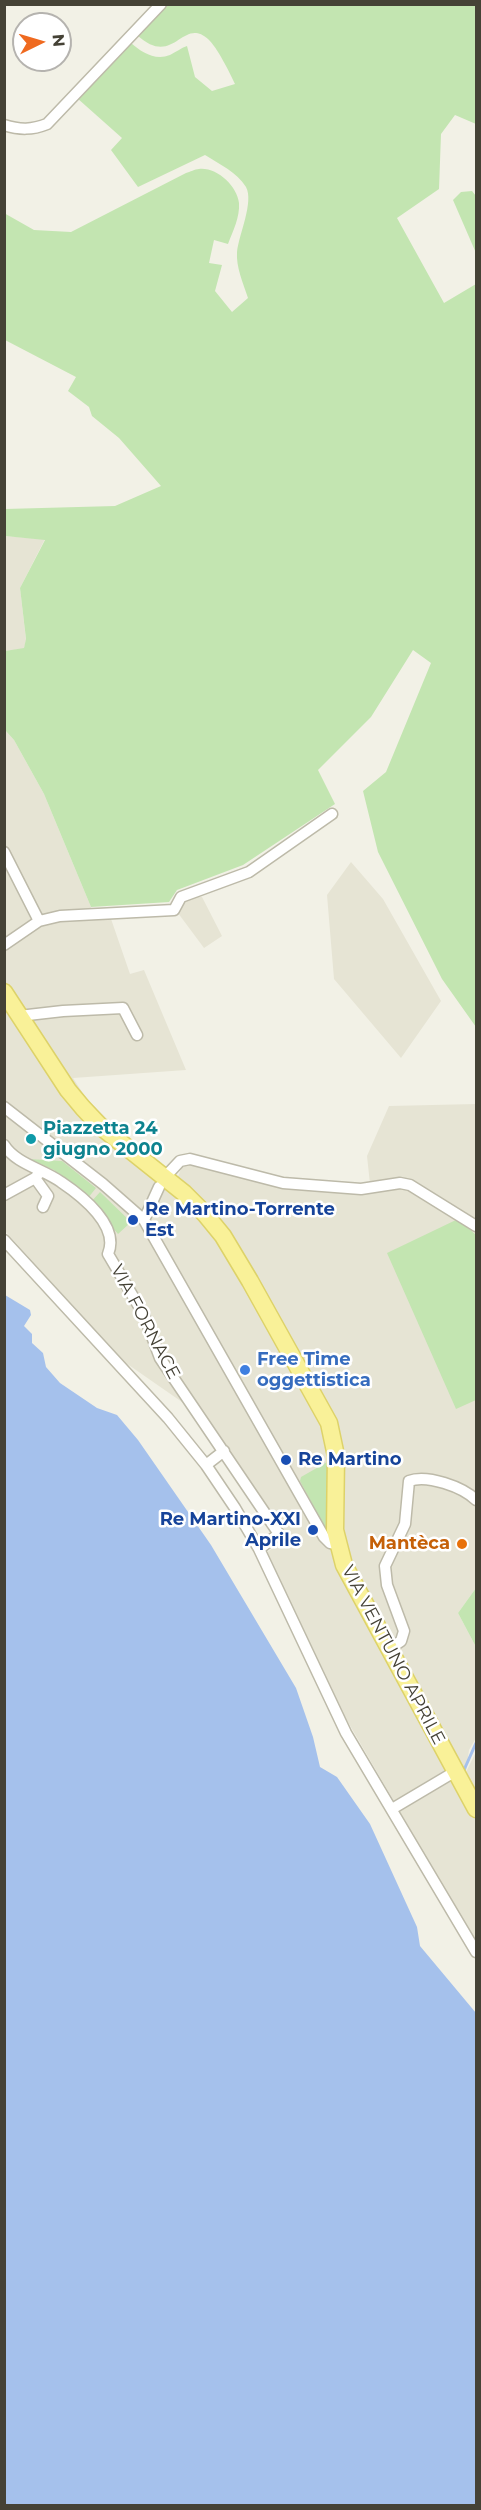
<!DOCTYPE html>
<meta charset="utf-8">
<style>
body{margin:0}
#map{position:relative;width:481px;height:2510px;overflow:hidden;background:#f2f1e6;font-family:Montserrat,sans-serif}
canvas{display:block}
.frame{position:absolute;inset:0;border:6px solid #454236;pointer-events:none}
.north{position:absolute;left:12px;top:12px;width:60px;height:60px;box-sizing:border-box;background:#fff;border:2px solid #b5b3af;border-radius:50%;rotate:85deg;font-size:16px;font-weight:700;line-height:24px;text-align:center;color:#454236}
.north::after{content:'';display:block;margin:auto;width:21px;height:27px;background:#ef6a20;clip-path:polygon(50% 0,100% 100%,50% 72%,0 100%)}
</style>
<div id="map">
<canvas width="481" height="2510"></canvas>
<div class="frame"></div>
<div class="north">N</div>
</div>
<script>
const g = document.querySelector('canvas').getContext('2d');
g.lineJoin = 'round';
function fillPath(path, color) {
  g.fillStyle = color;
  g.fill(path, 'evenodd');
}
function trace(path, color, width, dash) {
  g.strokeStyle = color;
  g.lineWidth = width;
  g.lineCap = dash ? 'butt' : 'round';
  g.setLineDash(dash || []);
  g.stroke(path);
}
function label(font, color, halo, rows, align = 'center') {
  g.font = font + ' Montserrat,sans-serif';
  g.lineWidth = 5;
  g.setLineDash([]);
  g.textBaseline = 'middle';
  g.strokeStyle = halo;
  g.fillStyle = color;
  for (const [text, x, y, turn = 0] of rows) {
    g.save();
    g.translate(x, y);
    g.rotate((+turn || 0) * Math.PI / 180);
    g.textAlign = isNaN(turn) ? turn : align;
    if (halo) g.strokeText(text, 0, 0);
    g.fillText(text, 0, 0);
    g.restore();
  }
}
fillPath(new Path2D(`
 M4,536l41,3 -25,49 6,52 -2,9 -19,2z
 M5,730l9,10 30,54 47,113 2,12 17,-3 20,58 14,-4 42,100 -113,8 13,20 19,19 72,62 6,-15 11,-2 89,25 88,6 -4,-37 22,-50 87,-2v484l-18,25 18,34v91l-7,12 -3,22 10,-20v191l-139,-240 -71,-150 19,-14 -80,-121 -82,-57 -118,-130z
 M351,862l32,37 58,102 -40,57 -67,-79 -7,-84z
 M187,897h15l20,39 -18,12 -26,-35z`), '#e6e4d4');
fillPath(new Path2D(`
 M168,5h308v119l-21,-9 -14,19 -2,55 -42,29 47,85 32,-19v743l-34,-48 -64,-127 -15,-61 23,-19 45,-109 -18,-13 -42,67 -53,53 17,34 -92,61 -66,25 -8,12 -78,5 -47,-113 -30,-54 -9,-10v-79l19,-3 2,-9 -6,-51 25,-48 -40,-4v-27l110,-3 46,-20 -42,-48 -27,-22 -3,-9 -21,-16 8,-14 -71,-37 -1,-127 30,17 37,2 115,-59c4,-1 9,-4 13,-4 18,-2 38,17 40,34 1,14 -6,28 -11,41l-14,-4 -5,23 13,2 -7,26 17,21 16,-14c-5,-15 -12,-31 -11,-46 2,-18 17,-50 9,-65 -9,-15 -27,-23 -41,-32l-67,32 -27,-37 11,-12 -45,-40 54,-55c10,9 24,18 39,12 6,-3 11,-7 17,-9l8,31 17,14 23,-7c-5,-11 -18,-37 -27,-45 -26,-23 -34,30 -71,-4z
 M472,191l4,5v57l-23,-53 8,-8z
 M28,1159l34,2 34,27 -8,10 -34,-28z
 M100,1192l31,30 -13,12 -27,-32z
 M458,1219l18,16v165l-20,9 -69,-156z
 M329,1461l-3,49 2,18h-3l-25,-47 1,-4z
 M476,1588v59l-18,-34z`), '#c3e5b1');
fillPath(new Path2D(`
 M5,1295l25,15 1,5 -7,11 8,8v9l11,10 3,14 14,16 37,25 20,7 21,25 73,105 85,143 17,49 7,30 17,10 33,47 47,103 3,19 56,67v492h-471z`), '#a5c1ec');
trace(new Path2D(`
 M464,1770l12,-27`), '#a5c1ec', 3);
const street = new Path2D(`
 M4,125c16,5 28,5 43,-1l114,-120
 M4,852l35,69
 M4,945l35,-24 21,-5 114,-6 7,-13 68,-25 83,-58
 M19,1016l44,-5 60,-3 14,27
 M4,1107l99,77 41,36 180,317 6,6 7,1
 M4,1145c12,19 39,24 57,37 21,14 59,44 47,72l36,61 16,43 119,176 -20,15
 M165,1177l15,-16 10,-2 93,24 78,6 39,-6 10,2 66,41
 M35,1178l13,18 -5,11
 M4,1195l31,-17 6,-7
 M144,1220l15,-33
 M4,1240l164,178 38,47 29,43 24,41 87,184 130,219
 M206,1465l18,-14
 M389,1649l12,-8 3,-10 -17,-46 -2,-19 20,-42 4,-43c18,-7 54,6 67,19
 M392,1809l64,-38`);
const primary = new Path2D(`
 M4,992l64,98 15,18 17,18 84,67 21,21 18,22 27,45 79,142 7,33 -1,74 9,35 132,244`);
trace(street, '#bdbaa9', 13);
trace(primary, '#ddd269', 19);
trace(street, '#fff', 10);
trace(primary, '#f9f198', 16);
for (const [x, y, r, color] of [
 [31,1139,6,"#0f9aa8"],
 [133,1220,6,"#1a4fb4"],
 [245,1370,6,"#3f7fe0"],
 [286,1460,6,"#1a4fb4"],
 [313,1530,6,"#1a4fb4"],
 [462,1544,6,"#e8710a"]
]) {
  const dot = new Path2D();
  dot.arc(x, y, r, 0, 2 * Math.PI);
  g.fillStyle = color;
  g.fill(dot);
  trace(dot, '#fff', 2);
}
label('bold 18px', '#0d838f', '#fff', [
 ["Piazzetta 24",43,1129],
 ["giugno 2000",43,1150]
], 'left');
label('bold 18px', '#164399', '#fff', [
 ["Re Martino-Torrente",145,1210],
 ["Est",145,1231],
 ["Re Martino",298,1460],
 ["Re Martino-XXI",301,1520,"right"],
 ["Aprile",301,1541,"right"]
], 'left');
label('18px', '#454236', '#fff', [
 ["VIA FORNACE",145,1322,62],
 ["VIA VENTUNO APRILE",393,1655,62]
]);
label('bold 18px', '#366cbe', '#fff', [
 ["Free Time",257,1360],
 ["oggettistica",257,1381]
], 'left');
label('bold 18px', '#c56008', '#fff', [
 ["Mantèca",450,1544]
], 'right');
</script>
